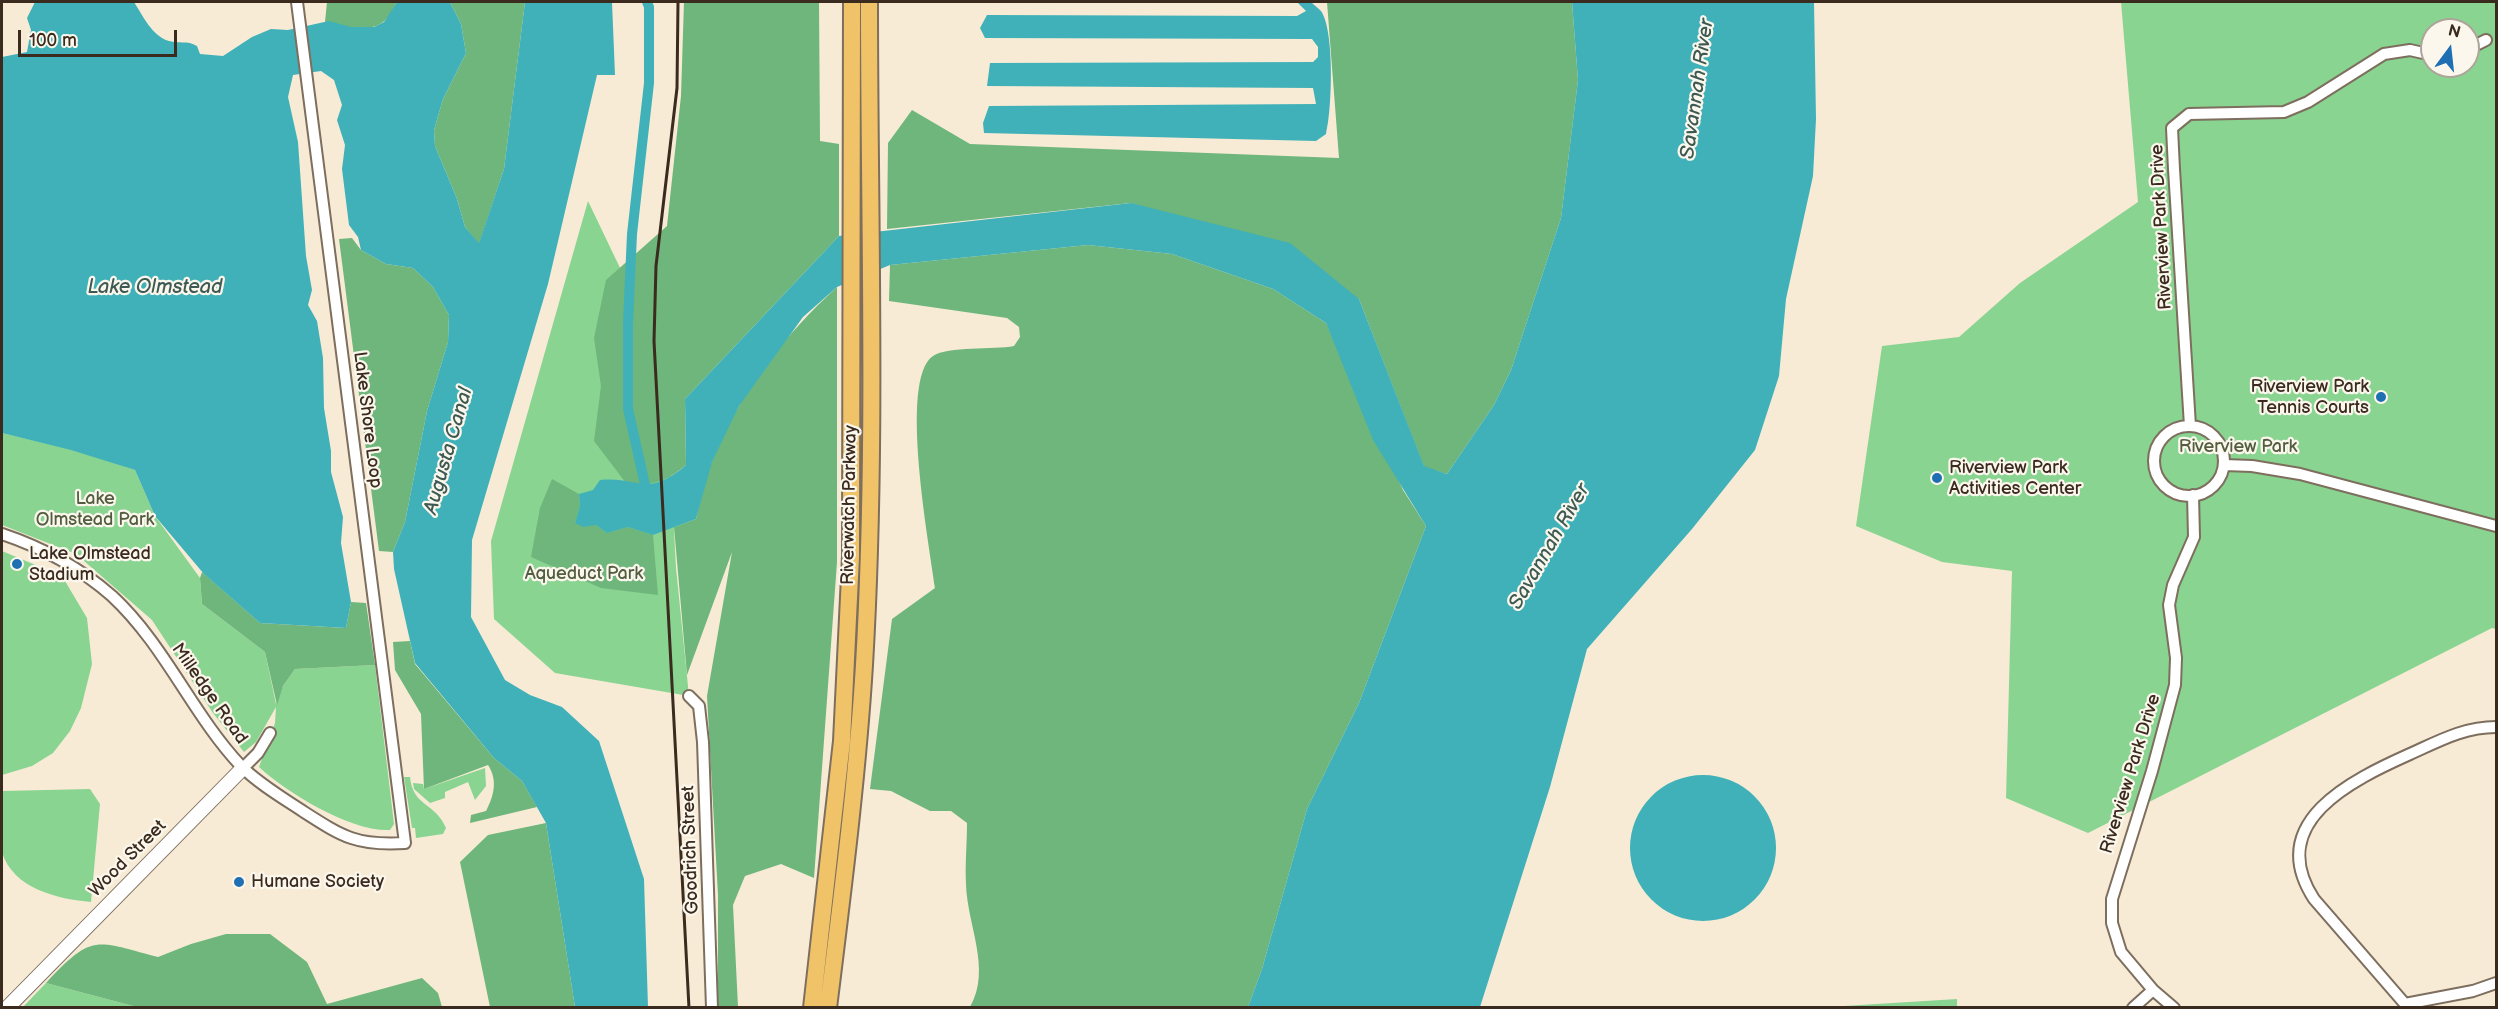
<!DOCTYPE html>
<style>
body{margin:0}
#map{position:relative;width:2498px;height:1009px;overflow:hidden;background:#f7ebd6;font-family:"Balsamiq Sans",sans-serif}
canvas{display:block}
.frame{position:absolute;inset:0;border:3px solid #3b2a1e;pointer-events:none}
.north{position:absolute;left:2420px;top:18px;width:60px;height:60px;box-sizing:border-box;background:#fbf7ec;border:2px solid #aea59a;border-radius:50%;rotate:15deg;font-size:16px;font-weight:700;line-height:24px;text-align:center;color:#3b2a1e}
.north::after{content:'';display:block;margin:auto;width:21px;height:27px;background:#1f6fb2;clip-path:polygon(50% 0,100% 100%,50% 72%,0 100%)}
.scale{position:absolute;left:18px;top:30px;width:159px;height:27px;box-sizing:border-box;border:3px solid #3b2a1e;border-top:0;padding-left:8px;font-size:18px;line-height:21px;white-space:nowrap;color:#3b2a1e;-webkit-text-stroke:4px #fbf7ec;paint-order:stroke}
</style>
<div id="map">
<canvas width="2498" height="1009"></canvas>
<div class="frame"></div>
<div class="north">N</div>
<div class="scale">100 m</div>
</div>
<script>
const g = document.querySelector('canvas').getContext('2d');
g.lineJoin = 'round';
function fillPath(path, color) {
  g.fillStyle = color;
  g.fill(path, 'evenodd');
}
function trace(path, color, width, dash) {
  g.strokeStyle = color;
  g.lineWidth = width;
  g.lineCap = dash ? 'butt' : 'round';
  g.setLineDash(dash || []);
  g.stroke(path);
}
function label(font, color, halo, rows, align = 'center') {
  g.font = font + ' "Balsamiq Sans",sans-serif';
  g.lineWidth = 4.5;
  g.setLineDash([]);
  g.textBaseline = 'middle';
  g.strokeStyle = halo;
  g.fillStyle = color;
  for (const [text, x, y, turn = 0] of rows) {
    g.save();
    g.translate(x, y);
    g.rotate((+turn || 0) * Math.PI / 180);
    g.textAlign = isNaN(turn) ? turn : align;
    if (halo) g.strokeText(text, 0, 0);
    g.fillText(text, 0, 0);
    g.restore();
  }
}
fillPath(new Path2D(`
 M2121,2h375v627l-4,-1 -404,205 -82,-35 6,-227 -70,-9 -86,-36 26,-180 77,-9 61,-54 118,-81zM2432,30h36v36h-36z
 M588,201l33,69 48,164 7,134 13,128 -134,-23 -61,-54 -3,-78z
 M2,433l72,17 61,20 20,46 45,62 2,26 63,48 11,52 7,-18 12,-17 80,-4 19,159 -4,6c-39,2 -103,-37 -131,-63l16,-44 1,-16 -20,35 -12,10 -31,-39 -61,-93 -76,-66 -74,-29z
 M2,551l60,25 25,42 5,46 -11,44 -11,23 -17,22 -21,13 -30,9z
 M485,768l1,18 -11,14 -7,-18 -23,10v6l-15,5 -16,-14 -1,-6 10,1 1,5z
 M404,777h6c3,30 25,25 36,51l-3,6 -27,4 -1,-10h-3z
 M90,789l10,15 -9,98c-33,-3 -78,-13 -89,-50 -2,-14 -1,-45 0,-61z
 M46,983l91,24 -115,1z
 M1957,999v8h-129z`), '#89d491');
fillPath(new Path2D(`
 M327,2h70c-4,6 -8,16 -14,20 -15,12 -42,3 -58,0z
 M450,2h75l-21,167 -25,75 -14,-17 -8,-28 -22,-53 -1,-16 9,-31 23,-46 -5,-29z
 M684,2h135l1,139 19,3v92l-154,163 1,66c-19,16 -35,22 -60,18l-32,-42 7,-55 -7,-48 12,-58 61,-54 14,-130z
 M1327,2h245l6,78 -17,138 -50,152 -17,35 -47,69 -23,-7 -65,-168 -228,-96 -244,26 1,-86 24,-33 58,34 369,14z
 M352,238l9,12 25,14 27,4 20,19 16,28 -1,27 -21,69 -22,111 -12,30 -14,-1 -40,-312z
 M1088,245l84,9 101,35 53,34 77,167 23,36 -67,177 -52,106 -45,160 -14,38h-278c22,-38 -3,-82 -4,-123 -1,-20 1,-40 1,-61l-16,-12h-21l-39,-20 -21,-2 22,-170 43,-31c-5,-40 -37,-209 -2,-232 15,-10 61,-6 81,-10l6,-9 -1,-10 -12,-9 -118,-17 1,-36z
 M837,287v275l-23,316 -33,-14 -36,12 -12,29 5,102h-20v-112l-11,-199 25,-144 -45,123 -13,-148 22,-8c5,-19 9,-39 16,-58 26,-66 72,-126 125,-174z
 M552,479l27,15 1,12 -5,17 21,2 11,8 21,-6 25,8 5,60 -57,-7 -70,-31 9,-49z
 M202,572l58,51 86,5 5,-26 15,1 9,62 -80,4 -12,17 -6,19 -12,-53 -63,-48 -2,-26z
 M410,641l5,23 79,94 28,23 15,26 -67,16 1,-8 15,-4c8,-15 12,-31 2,-46l-64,24 -3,-75 -26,-44 -2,-28z
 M546,823l29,184h-85l-30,-145 28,-27z
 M226,934h44l37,28 20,42 95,-26 16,15 4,14h-305l-91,-24c47,-51 50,-42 112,-26l33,-13z`), '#6eb67b');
fillPath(new Path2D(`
 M35,2h99c9,14 18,34 35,39 10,3 18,-1 28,5l3,8 23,2 29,-19 19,-8 17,1 41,-9 22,6h23l10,-5 13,-20h53l11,22 5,29 -23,46 -9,31 1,16 22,53 8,28 14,16 25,-74 21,-167h87l3,73h-18l-49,209 -76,256 -1,77 34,63 25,15 32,12 37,34 45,138 4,128h-73l-29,-184 -24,-42 -28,-23 -79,-95 -21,-94 -1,-17 12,-30 22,-111 21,-69 1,-27 -16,-28 -20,-19 -27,-4 -25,-14 -3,-13 -9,-12 -7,-56 3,-24 -8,-25 5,-15 -8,-25 -13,-9 -28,4 -5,22 10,45 8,114 6,34 -4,15 9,16 6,37 1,50 7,43v21l12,45 -2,26 10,59 -5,26 -86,-5 -56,-49 -49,-58 -20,-46 -64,-20 -69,-17v-376l25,-5 4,-22 -4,-12z
 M1297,2h14c3,3 7,6 10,9 14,20 11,100 5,123l-10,7 -332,-8 -1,-10 6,-17 327,-2 -3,-16 -326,-2 3,-23 323,-1 5,-5v-10l-6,-8 -327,-1 -5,-10 7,-13 310,1 9,-5z
 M1572,2h242l2,117 -3,57 -27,123 -7,77 -24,74 -63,79 -105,120 -37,138 -70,220h-232l14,-38 45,-160 52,-106 67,-177 -53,-86 -47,-117 -53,-34 -101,-35 -84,-9 -198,20 -53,22 -34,30 -64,89 -27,56 -16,57 -43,16 -25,-8 -21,6 -11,-8 -13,2 -8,-4 5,-17 -1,-12 14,-4 7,-10c40,-4 46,19 86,-15l-1,-66 154,-163 292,-33 159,40 69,56 65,167 23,8 47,-69 17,-35 50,-152 17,-138z
 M1630 848a73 73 0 1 1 146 0a73 73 0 1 1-146 0Z`), '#40b1b8');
trace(new Path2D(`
 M647,2l2,5v76l-17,151 -4,89v86l20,89`), '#40b1b8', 10);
const minor = new Path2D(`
 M2468,49l18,-9
 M2190,426l-16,-257 -2,-41 17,-14 95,-2 24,-10 76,-48 26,-4 22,5
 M2154 461a35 35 0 1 1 70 0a35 35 0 1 1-70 0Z
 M2224,465l28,1 48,8 196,52
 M2,534c39,13 78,34 110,62 53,49 80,118 129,170 18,18 42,32 63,46 39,25 53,34 101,31l-108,-841
 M689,696l10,10 4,36 9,266
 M2496,727c-32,0 -57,14 -86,27 -58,26 -146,68 -96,145l91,105 68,-13 23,-8
 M243,768l15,-15 12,-20
 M2133,1008l20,-18
 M2174,1008l-21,-18 -32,-38 -9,-29v-24l40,-128 23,-86 1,-27 -7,-53 4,-20 21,-48 -1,-42`);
const tertiary = new Path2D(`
 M7,1008l236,-240`);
const primary = new Path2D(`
 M812,1008l30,-267 9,-185 1,-554
 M828,1008c14,-114 29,-229 36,-343 13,-221 5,-442 5,-663`);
trace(minor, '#7d6e5e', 14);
trace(tertiary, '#7d6e5e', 16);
trace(primary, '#7d6e5e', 20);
trace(minor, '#fff', 10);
trace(tertiary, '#fff', 14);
trace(primary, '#f1c369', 16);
trace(new Path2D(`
 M678,2l-1,86 -21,178 -2,75 35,667`), '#3b2a1e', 3);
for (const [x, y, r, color] of [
 [2381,397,6,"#1f6fb2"],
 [1937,478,6,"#1f6fb2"],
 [17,564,6,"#1f6fb2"],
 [239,882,6,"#1f6fb2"]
]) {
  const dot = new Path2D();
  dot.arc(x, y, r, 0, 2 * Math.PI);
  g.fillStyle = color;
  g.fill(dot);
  trace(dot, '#fbf7ec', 2);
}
label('18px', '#3b2a1e', '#fbf7ec', [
 ["Riverview Park Drive",2162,227,-93],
 ["Lake Shore Loop",367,420,83],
 ["Riverwatch Parkway",850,505,-89],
 ["Milledge Road",209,694,55],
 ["Riverview Park Drive",2131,774,-73],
 ["Goodrich Street",691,850,-92],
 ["Wood Street",128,859,-45]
]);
label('18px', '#3b2a1e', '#fbf7ec', [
 ["Riverview Park",2369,387,"right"],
 ["Tennis Courts",2369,408,"right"],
 ["Riverview Park",1949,468],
 ["Activities Center",1949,489],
 ["Lake Olmstead",29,554],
 ["Stadium",29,575],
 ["Humane Society",251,882]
], 'left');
label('18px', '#525d40', '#fbf7ec', [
 ["Riverview Park",2238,447],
 ["Lake",95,499],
 ["Olmstead Park",95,520],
 ["Aqueduct Park",584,574]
]);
label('italic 20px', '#3d5954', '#fbf7ec', [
 ["Savannah River",1698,89,-82],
 ["Lake Olmstead",155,288],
 ["Augusta Canal",449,451,-74],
 ["Savannah River",1550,547,-60]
]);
</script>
